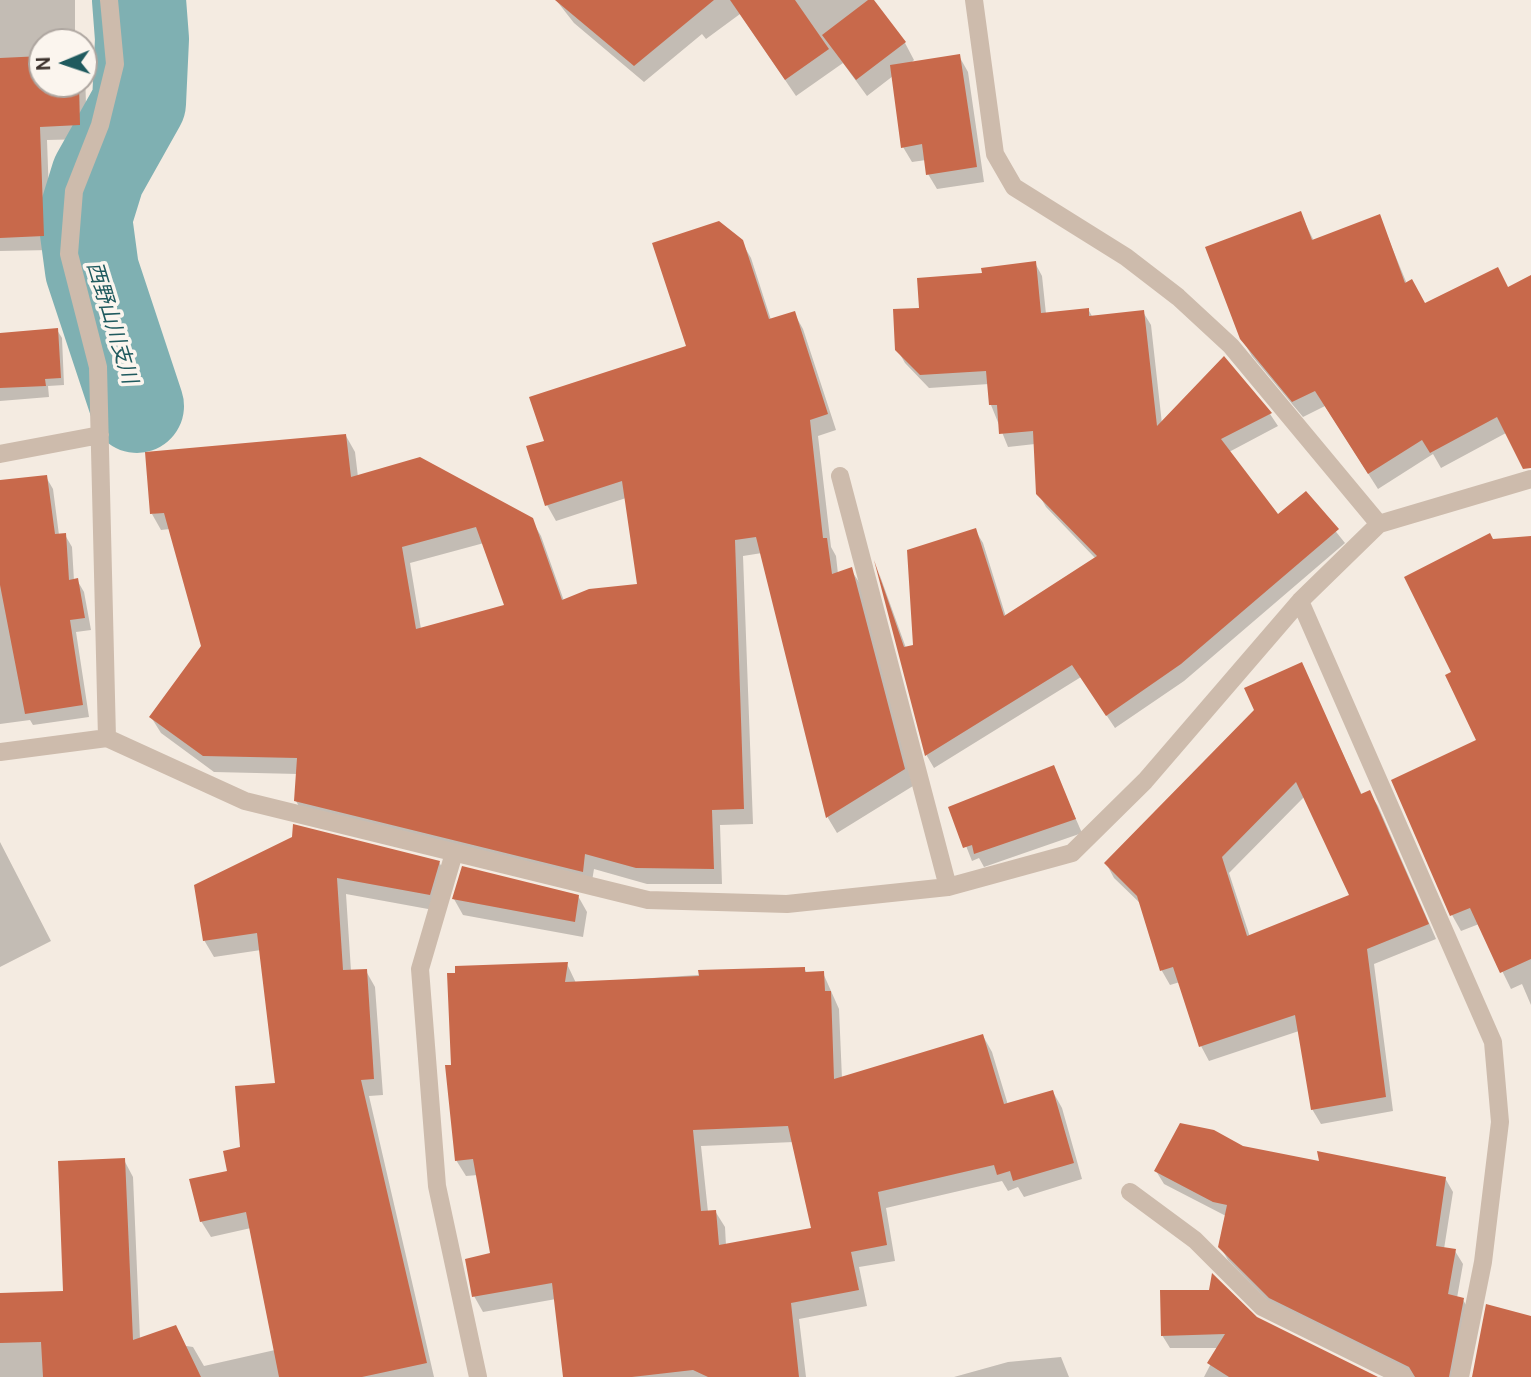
<!DOCTYPE html>
<meta charset="utf-8">
<style>
body{margin:0}
#map{position:relative;width:1531px;height:1377px;overflow:hidden;background:#f4ebe1;font-family:"DM Sans",sans-serif}
canvas{display:block}
.north{position:absolute;left:28px;top:28px;width:70px;height:70px;box-sizing:border-box;background:#fbf5ee;border:2px solid #aea6a0;border-radius:50%;rotate:268deg;font-size:19px;font-weight:700;line-height:28px;text-align:center;color:#3b302b}
.north::after{content:'';display:block;margin:auto;width:24px;height:32px;background:#1f5a5e;clip-path:polygon(50% 0,100% 100%,50% 72%,0 100%)}
</style>
<div id="map">
<canvas width="1531" height="1377"></canvas>
<div class="north">N</div>
</div>
<script>
const g = document.querySelector('canvas').getContext('2d');
g.lineJoin = 'round';
function fillPath(path, color) {
  g.fillStyle = color;
  g.fill(path, 'evenodd');
}
function trace(path, color, width, dash) {
  g.strokeStyle = color;
  g.lineWidth = width;
  g.lineCap = dash ? 'butt' : 'round';
  g.setLineDash(dash || []);
  g.stroke(path);
}
function label(font, color, halo, rows, align = 'center') {
  g.font = font + ' "DM Sans","Noto Sans JP",sans-serif';
  g.lineWidth = 7;
  g.setLineDash([]);
  g.textBaseline = 'middle';
  g.strokeStyle = halo;
  g.fillStyle = color;
  for (const [text, x, y, turn = 0] of rows) {
    g.save();
    g.translate(x, y);
    g.rotate((+turn || 0) * Math.PI / 180);
    g.textAlign = isNaN(turn) ? turn : align;
    if (halo) g.strokeText(text, 0, 0);
    g.fillText(text, 0, 0);
    g.restore();
  }
}
fillPath(new Path2D(`
 M0,0h75v42h-33v42h42l1,-13 2,68 -40,1 4,110 -51,1z
 M556,0h316l33,43 9,17 -4,4 49,-8 9,16 16,110 -47,7 -9,-15 -2,-14 -14,2 -9,-15 -10,-71 -26,20 -24,-33 -47,33 -56,-82 -34,25 -4,-5 -58,48 -70,-59z
 M1300,213l14,28 65,-25 28,68 18,21 83,-17 23,-11v168l-25,-12 -65,35 -8,-14 -55,35 -53,-83 -22,11 -51,-61 -10,-17z
 M741,241l10,17 20,62 23,-7 9,16 33,101 -18,6 13,111 5,9 2,18 13,-4 10,15 52,201 -76,47 -9,-15 -66,-265 -19,3 10,268 -33,1 2,59h-75l-53,-15 -3,18 -286,-70 -9,-16 2,-27 -84,-2 -53,-39 -10,-16 52,-70 -33,-118 -9,1 -9,-16 194,-78 9,16 3,25 173,42 10,17 23,65 75,-15 -13,-88 -70,23 -9,-16 -1,-63 142,-95zM484,543l22,63 -85,23 -11,-66z
 M1035,263l7,13 4,38 42,-5 5,9 50,-6 8,13 11,99 108,-10 8,12 -49,26 49,65 27,-24 40,50 -161,138 -69,47 -34,-51 -147,91 -7,-12 -48,-183 27,75 9,-1 60,-117 8,13 23,74 90,-58 -50,-52 -8,-14 -3,-49 -27,3 -17,-42 -2,-21 -60,4 -24,-25 -8,-14 24,-40 63,-34z
 M57,330l5,8 2,47 -16,1 1,11 -49,4v-66z
 M46,477l7,12 6,46h6l7,12 2,34 3,-1 7,12 7,38 -15,2 13,85 -56,8 -3,-5 -30,4v-242z
 M1531,537v468l-9,-21 -11,5 -32,-65 -18,7 -9,-16 26,-175 -25,-67 40,-132z
 M1301,664l61,131 7,-3 9,14 58,133 -62,25 19,147 -72,13 -9,-15 -13,-78 -90,30 -8,-15 -21,-64 -10,3 -8,-14 -20,-66 -28,-27 -8,-15zM1305,796l46,100 -101,41 -21,-64z
 M1053,767l29,66 -98,34 -5,-9 -7,3 -21,-53z
 M0,842l51,99 -51,26z
 M439,862l9,16 -9,33 -93,-17 5,77h15l9,16 8,108 -14,1 65,281h-434v-82l65,-3 59,-132 9,17 7,162 53,8 11,19 71,-16 -24,-122 -40,9 -10,-16 76,-136 -16,-135 -47,7 -10,-17 -8,-54z
 M578,896l9,16 -4,25 -120,-22 -9,-16z
 M567,964l9,19 228,-15 3,5h16l16,36 3,70 141,-43 9,16 16,53 45,-13 9,16 20,71 -58,18 -6,-10 -10,4 -6,-10 -116,27 9,53 -36,6 8,39 -68,13 7,58h-241l-9,-78 -73,13 -9,-16 18,-42 -14,-79 -12,1 -10,-16 -3,-94zM794,1142l19,87 -87,17 -1,-19 -10,-16 -7,1 -7,-66z
 M1243,1148l78,15 124,15 8,14 -9,57 11,2 8,13 -6,34 6,2 8,13 -13,64h-46l-134,-66 -50,-51 -8,-14 6,-30 -62,-32 -8,-13z
 M1256,1319l118,58h-170l15,-29h-49l-8,-13z
 M1061,1357l8,20h-115l54,-15z`), '#0003');
trace(new Path2D(`
 M137,406l-45,-136 -7,-52 13,-42 41,-73 3,-64 -3,-39`), '#7fb0b2', 94);
fillPath(new Path2D(`
 M555,0h159l-80,66z
 M730,0h65l34,49 -44,31z
 M868,0h6l32,42 -50,38 -34,-45z
 M960,54l17,113 -51,8 -4,-31 -21,4 -11,-83z
 M42,56v28h37l1,41 -40,2 4,109 -44,2v-180z
 M1301,211l11,29 68,-26 25,69 7,-4 13,24 73,-36 10,20 23,-12v193l-8,1 -26,-52 -67,36 -8,-13 -54,34 -53,-83 -23,11 -52,-63 -35,-92z
 M719,221l24,19 26,79 26,-8 33,103 -18,6 13,118h4l5,36 20,-7 53,202 -79,49 -70,-281 -21,3 9,269 -32,1 2,59 -78,-1 -51,-14 -2,18 -289,-71 3,-43 -94,-2 -54,-39 52,-71 -37,-133 -14,1 -5,-62 201,-18 5,43 69,-20 113,61 29,82 27,-11 48,-5 -15,-103 -77,25 -19,-60 18,-5 -15,-44 157,-51 -34,-103zM476,527l28,78 -88,24 -14,-82z
 M1036,261l5,52 48,-5v8l55,-6 13,116 67,-70 48,57 -51,26 57,75 28,-23 33,38 -158,135 -75,52 -34,-51 -147,91 -51,-196 30,87 9,-2 -6,-95 69,-22 28,88 93,-60 -61,-62 -3,-63 -34,3 -2,-29h-8l-3,-34 -66,4 -25,-25 -2,-41 26,-1 -2,-30 65,-5 -1,-5z
 M58,328l3,50 -16,1 1,7 -46,2v-55z
 M47,475l8,59 11,-1 3,47 9,-2 7,40 -15,2 13,85 -58,9 -25,-129v-105z
 M1490,533l3,6 38,-3v423l-31,14 -30,-65 -20,8 -59,-136 85,-40 -31,-65 6,-3 -47,-95z
 M1302,662l59,132 9,-4 59,134 -62,25 19,148 -75,13 -16,-95 -96,32 -26,-80 -13,4 -23,-75 -33,-33 150,-153 -10,-22zM1296,782l53,113 -102,41 -25,-79z
 M1054,765l22,54 -102,35 -2,-9 -9,3 -15,-41z
 M293,824l147,37 -10,34 -93,-17 6,92 24,-1 7,110 -13,1 66,283 -65,14h-83l-33,-165 -46,10 -11,-43 38,-8 -4,-20 17,-4 -5,-61 40,-3 -18,-150 -54,8 -9,-56 98,-48z
 M462,866l117,29 -4,27 -123,-23z
 M568,962l-3,20 134,-6 -1,-6 107,-3v5l19,-1 1,20h6l3,88 149,-45 21,70 49,-14 21,73 -61,18 -3,-10 -13,4 -3,-10 -116,27 9,53 -36,7 8,38 -68,13 8,74h-91l-15,-7 -61,7h-69l-11,-94 -80,14 -7,-38 25,-6 -17,-94 -18,2 -10,-96h6l-4,-92h8v-7zM788,1126l23,102 -92,17 -3,-35 -15,1 -8,-81z
 M1180,1123l34,7 29,16 76,15 -2,-10 129,26 -10,69 20,3 -8,45 16,4 -15,79h-34l-6,-10 -140,-69 -51,-51 9,-42 -14,-3 -59,-31z
 M125,1158l8,182 43,-15 25,52h-158l-2,-35 -41,1v-50l63,-2 -5,-130z
 M1212,1273l45,44 121,60h-149l-22,-14 18,-29 -64,2 -1,-46h49z
 M1486,1304l45,12v61h-59z`), '#c8694b');
trace(new Path2D(`
 M109,0l6,64 -15,61 -26,66 -5,63 29,113 9,371 138,63 403,99 139,4 161,-17 124,-34 73,-72 155,-180 79,-77 152,-45
 M974,0l21,154 19,33 112,70 52,40 53,49 148,178
 M0,454l100,-19
 M840,476l108,411
 M1300,601l193,441 7,80 -17,140 -23,115
 M0,752l107,-14
 M454,853l-34,116 17,217 41,191
 M1130,1192l65,48 67,67 142,70`), '#cdbbac', 18);
label('italic 21px', '#1f5a5e', '#fbf5ee', [
 ["西野山川支川",111,323,73]
]);
</script>
